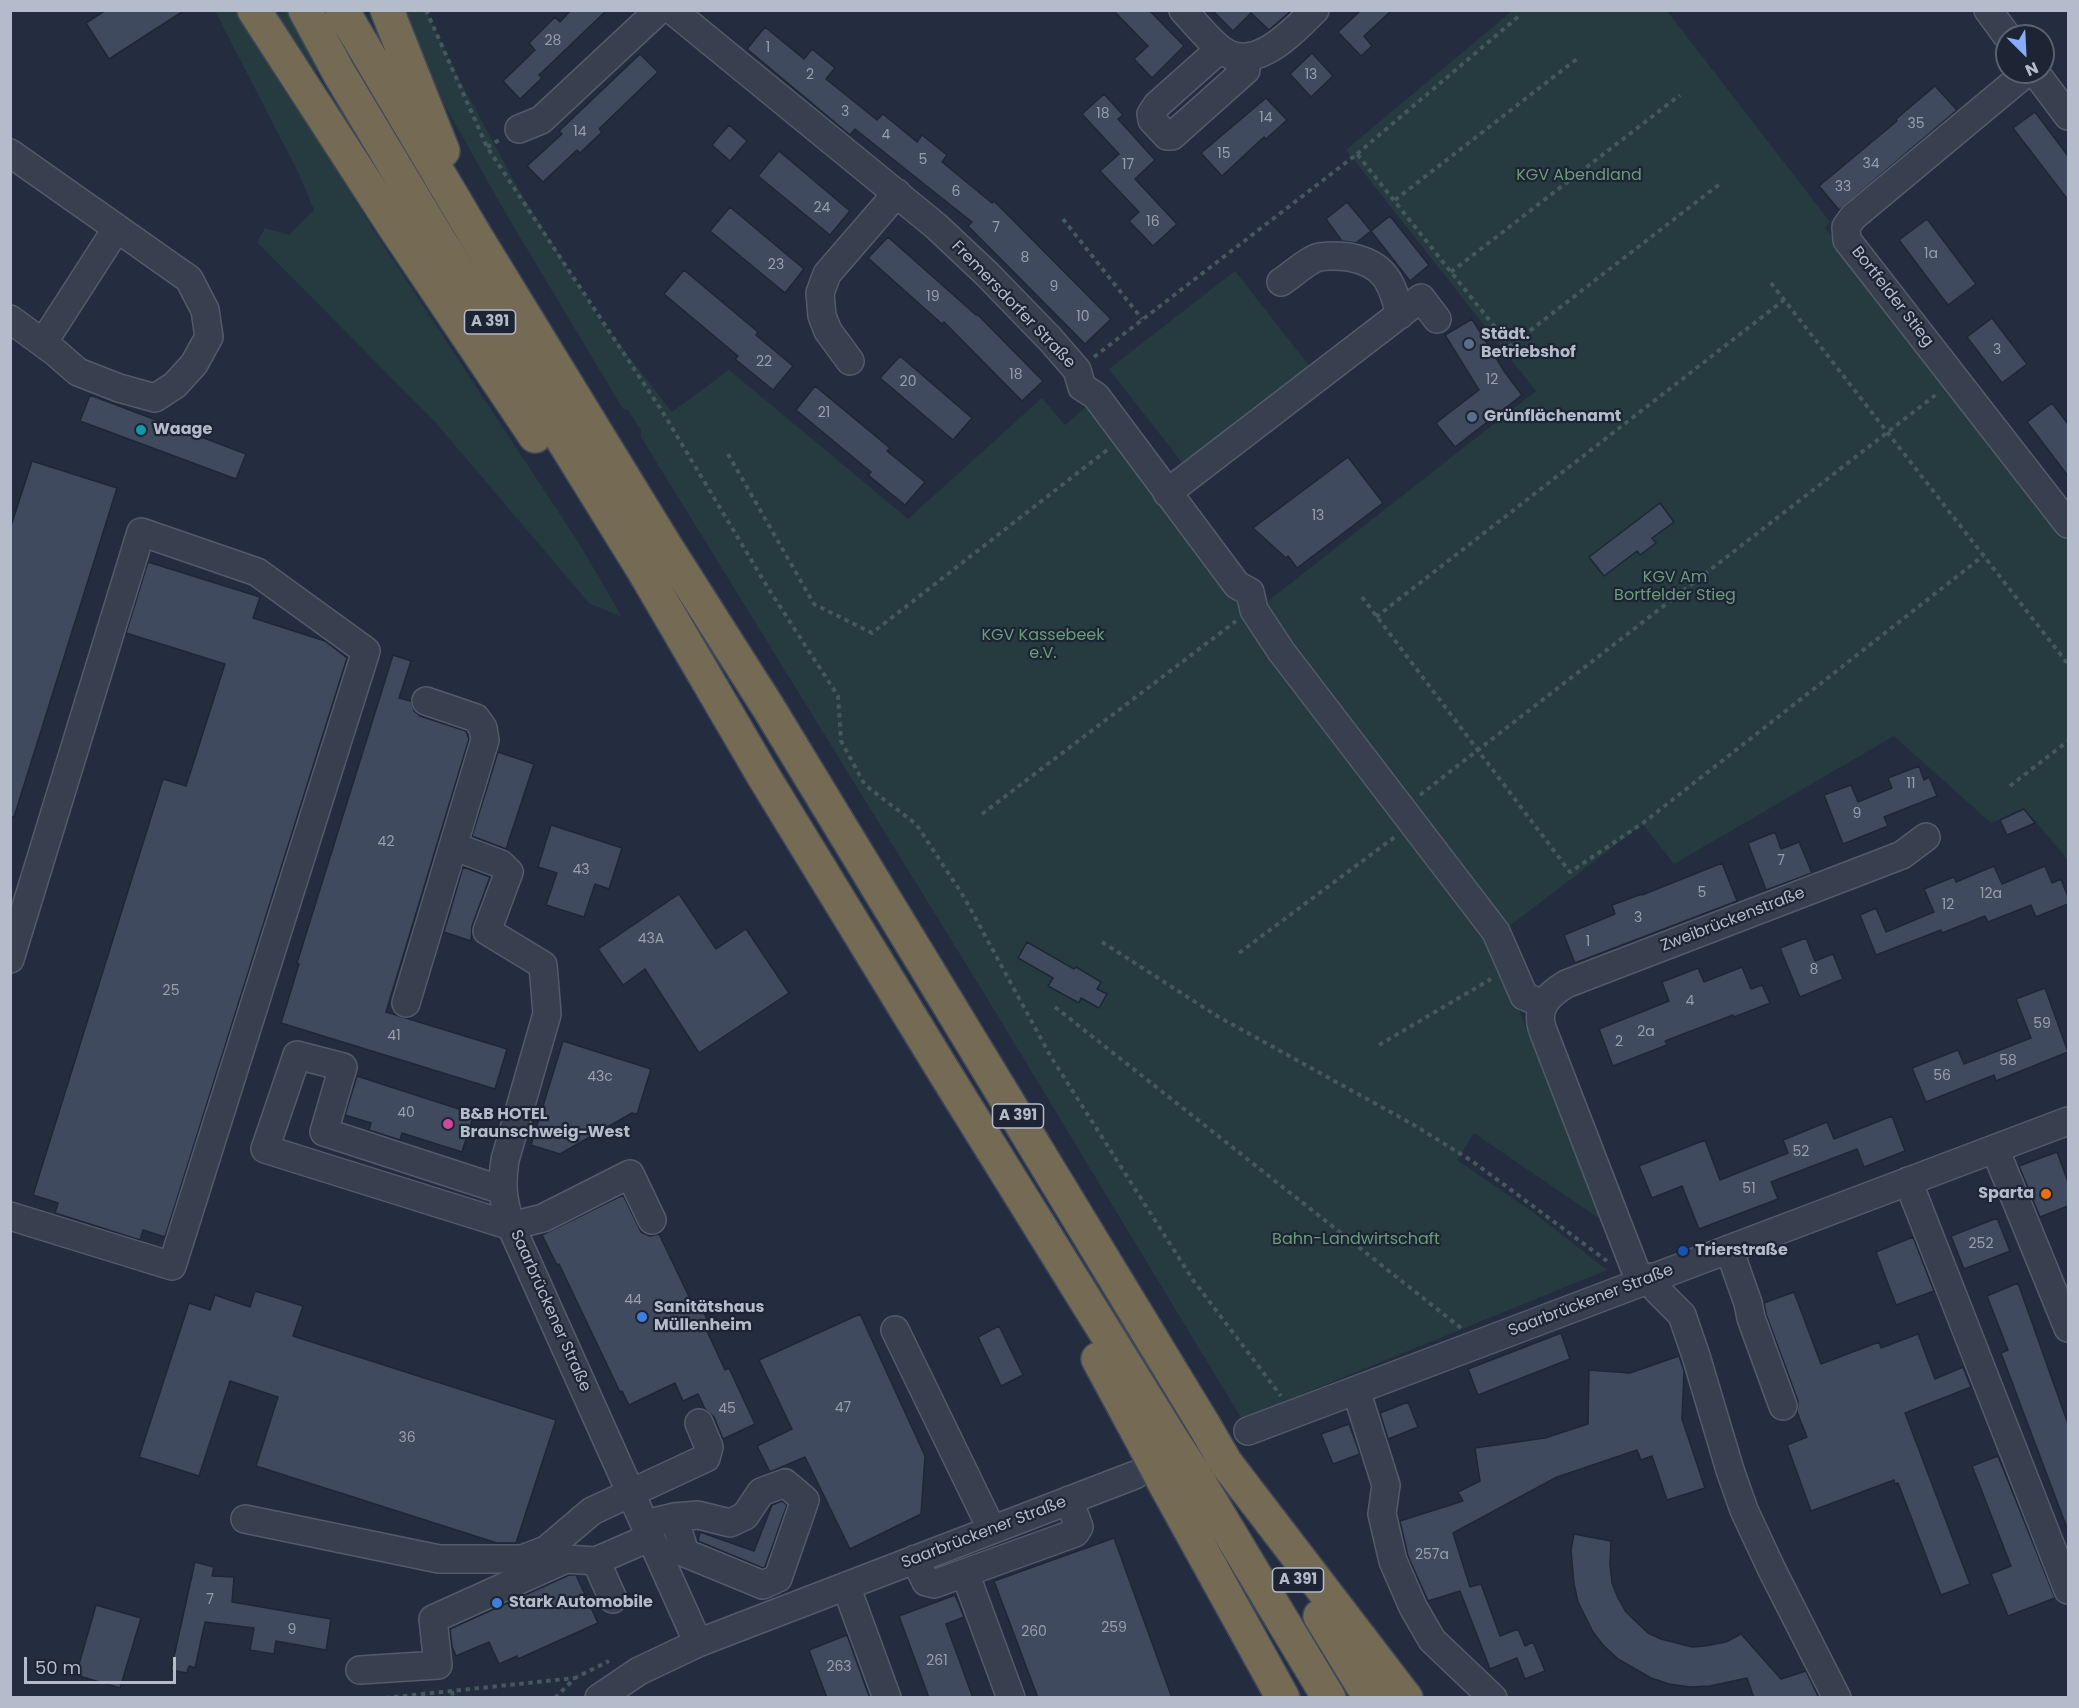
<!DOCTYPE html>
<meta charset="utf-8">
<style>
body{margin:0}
#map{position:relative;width:2079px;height:1708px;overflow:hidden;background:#242d3f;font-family:Poppins,sans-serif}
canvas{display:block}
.frame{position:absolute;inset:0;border:12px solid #b4bbca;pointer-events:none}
.north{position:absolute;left:1995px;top:24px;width:60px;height:60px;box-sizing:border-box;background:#1d2534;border:2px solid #596170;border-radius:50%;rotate:156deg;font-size:16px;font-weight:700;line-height:24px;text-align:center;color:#b4bbca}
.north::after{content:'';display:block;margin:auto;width:21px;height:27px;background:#89acfa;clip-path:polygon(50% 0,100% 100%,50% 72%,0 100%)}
.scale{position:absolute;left:24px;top:1657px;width:152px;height:27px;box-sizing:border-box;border:3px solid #b4bbca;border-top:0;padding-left:8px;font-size:18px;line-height:21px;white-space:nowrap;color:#b4bbca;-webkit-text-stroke:4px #1d2534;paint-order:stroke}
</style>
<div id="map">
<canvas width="2079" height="1708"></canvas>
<div class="frame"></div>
<div class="north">N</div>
<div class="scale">50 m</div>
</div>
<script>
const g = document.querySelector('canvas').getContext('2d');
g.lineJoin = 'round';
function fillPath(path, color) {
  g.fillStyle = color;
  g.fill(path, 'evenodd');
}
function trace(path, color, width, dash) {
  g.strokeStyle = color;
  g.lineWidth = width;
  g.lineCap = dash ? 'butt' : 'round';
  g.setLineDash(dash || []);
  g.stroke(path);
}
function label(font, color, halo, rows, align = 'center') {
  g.font = font + ' Poppins,sans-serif';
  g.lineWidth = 4.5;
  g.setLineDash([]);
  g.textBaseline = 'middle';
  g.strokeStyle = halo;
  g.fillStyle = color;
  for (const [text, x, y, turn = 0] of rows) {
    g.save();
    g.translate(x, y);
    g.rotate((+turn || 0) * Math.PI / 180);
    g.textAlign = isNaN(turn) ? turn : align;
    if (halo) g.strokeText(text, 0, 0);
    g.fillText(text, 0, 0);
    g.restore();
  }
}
fillPath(new Path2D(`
 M215,11h22l141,226 202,308 42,72 -33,-14 -153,-180 -179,-181 8,-14 24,7 25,-25 -15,-36z
 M272,11h15l33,59 -9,3z
 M405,11h21l33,68 61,113 79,126 73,94 57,-42 179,149 134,-121 23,27 22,-19 403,529 110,284 -126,-86 -17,27 77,53 73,57 -290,118 -74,33 -256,-423 -346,-561v-7l-13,-20 -5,-1 -118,-197 -61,-108z
 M1512,11h155l163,211 -5,6 243,313v319l-44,-52 -33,15 -97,-87 -220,128 -31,-40 -136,104 -90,-122 -154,-201 273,-214 -190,-241z
 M1235,271l79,101 -126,98 -79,-101z`), '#263b40');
const building = new Path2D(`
 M106,10h79l-76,49 -23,-36z
 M571,10h36l-68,65 3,3 -22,21 -17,-18 32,-31 -6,-7 26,-26 5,5z
 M1113,10h36l35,36 -32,32 -18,-19 14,-13z
 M1212,10h80l-23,20 -18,-17 -18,18z
 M1361,10h31l-28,26 8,10 -11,10 -23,-24z
 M765,27l39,32 8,-10 23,19 -9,11 51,41 6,-6 34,28 5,-7 25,20 -5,7 50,41 2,-2 117,118 -26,25 -117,-118 4,-4 -117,-93 -5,6 -103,-86z
 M1312,53l21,23 -22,21 -21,-23z
 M640,54l18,18 -59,57 3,3 -22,21 -3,-3 -34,32 -16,-16 35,-32 -3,-3z
 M1935,86l22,24 -118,100 -20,-24 78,-65 -1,-2z
 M1104,94l19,21 -5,4 37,41 -20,19 42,45 -24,22 -24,-25 10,-9 -39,-41 19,-17 -37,-40z
 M1266,98l21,22 -21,19 -2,-2 -42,39 -21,-23z
 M2035,112l33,44v44l-55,-72z
 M729,125l18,16 -17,20 -18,-16z
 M779,151l71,60 -20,24 -72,-59z
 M1347,202l24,29 -15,12 -14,-2 -16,-22z
 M730,207l74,62 -19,24 -75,-62z
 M1390,216l39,49 -19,16 -39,-50z
 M1927,219l49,65 -28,21 -49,-65z
 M888,237l88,78 1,-1 66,67 -21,20 -78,-79 -2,2 -74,-66z
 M684,270l74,62 -2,3 37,31 -20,24 -38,-31 3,-3 -74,-62z
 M1992,318l35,46 -25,19 -35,-46z
 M1472,319l32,52 18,24 -67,52 -19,-24 43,-33 -34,-55z
 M900,356l72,62 -19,22 -73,-62z
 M815,386l75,62 -3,3 38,31 -20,23 -37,-30 3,-3 -75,-62z
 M90,395l156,59 -10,25 -156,-58z
 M2052,403l16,21v52l-41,-54z
 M1348,457l35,46 -86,65 -9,-12 -2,2 -33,-30z
 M32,461l85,27 -103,329 -4,-1v-287z
 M1660,503l14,19 -22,16 4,5 -16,12 -3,-4 -33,25 -15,-19z
 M148,562l112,35 -7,21 72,23 22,17 -182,579 -22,-7 -3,10 -85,-27 3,-10 -25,-8 130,-416 23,7 39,-122 -99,-31z
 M393,655l18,6 -12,37 12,3 3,10 6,5 46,15 3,8 -83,273 121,37 -12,40 -214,-66 18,-59 -2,-1z
 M498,752l36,12 -28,85 -34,-13z
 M1919,766l5,14 5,-3 8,19 -53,21 4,9 -45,18 -19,-49 27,-10 7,17 34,-14 -4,-10z
 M2024,809l11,14 -28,12 -7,-15z
 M551,825l71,23 -13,41 -14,-5 -11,33 -38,-12 11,-32 -19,-6z
 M1775,832l6,17 18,-7 13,31 -46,17 -18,-47z
 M1722,863l15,38 -162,62 -11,-28 51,-21 -3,-9 30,-11v1z
 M1994,866l8,18 43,-18 7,17 9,-4 7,18v7l-32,13 -5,-12 -43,17 -3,-6 -43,17 -1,-3 -65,25 -16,-40 16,-7 10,24 48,-20 -10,-23 30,-12 2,5z
 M463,867l27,10 -18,49 -1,15 -27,-9z
 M679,894l37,55 30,-20 43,64 -90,60 -54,-84 -22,16 -25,-36z
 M1806,938l9,23 18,-7 10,25 -43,18 -20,-49z
 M1027,942l47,27 2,-2 25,15 -4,7 10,5 -8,14 -18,-10 -2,5 -31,-17 5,-8 -35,-20z
 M1742,967l9,22 11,-4 8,18 -36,14 -1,-2 -68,26 2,4 -54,21 -14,-37 70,-28 -7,-19 36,-14 6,14z
 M2045,988l23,64 -72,29 -2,-6 -68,27 -14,-34 46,-18 6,14 67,-26 -15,-39z
 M563,1041l88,28 -14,45 -5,-1 -72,41 -29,-9z
 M357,1076l117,38 -12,38 -60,-19 -2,7 -31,-10 2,-7 -26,-8z
 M1892,1116l13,35 -41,16 -7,-18 -86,33 7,17 -79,30 -17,-43 -30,12 -13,-32 66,-26 15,40 68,-27 -5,-13 44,-18 7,17z
 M2057,1152l11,30v24l-28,11 -21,-51z
 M623,1195l18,37 9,4 9,-2 34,71 6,-3 11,24 -4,3 19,41 4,-2 26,56 -32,15 -9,-22 -9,-8 -7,-15 -15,7 -8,-18 -46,22 -7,-14 -2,1 -61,-128 -2,1 -15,-30z
 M1997,1218l13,33 -46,18 -13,-33z
 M1913,1237l21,54 -38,14 -20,-53z
 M2018,1283l50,141v103l-1,1 -66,-175 7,-3 -21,-54z
 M255,1291l48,15 -10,30 263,84 -40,123h-19l-241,-77 22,-69 -48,-16 -31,95 -60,-19 50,-154 21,7 5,-15 35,12z
 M1794,1292l27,72 58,-22 2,6 37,-14 17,45 28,-12 8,20 -66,26 65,171 -29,11 -43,-112 -3,1 -1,-4 -83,31 -24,-66 20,-8 -10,-25 1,-11 -32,-87 -2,-11z
 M860,1314l65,142 -4,58 -71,35 -45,-92 -35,15 -13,-26 35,-17 -33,-69z
 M999,1326l24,49 -22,11 -23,-49z
 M1561,1333l9,26 -92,36 -10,-26z
 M1679,1356l5,15 -2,48 23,69 -38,12 -15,-44 -11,4 -4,-10 -80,27 -104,56 17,54 11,-3 19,52 18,-7 7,17 8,-4 12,29 -20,8 -8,-21 -27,11 -30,-78 -32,10 -20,-45 -8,-35 63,-20 -5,-9 22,-11 -5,-33 70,-10 43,-14 1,-54 41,3z
 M1408,1402l10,25 -30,12 -8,-26z
 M1349,1424l11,30 -27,10 -12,-30z
 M1998,1456l57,142 -47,18 -17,-42 20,-8 -39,-100z
 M782,1501l5,4 -22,62 -2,1 -65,-27 2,-9 54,19 18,-46z
 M1574,1534l37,7 -1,23 2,19 6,15 8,14 22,21 13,6 31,8 13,-1 21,-4 15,-8 40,45 25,-8 13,27h-65l-7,-20 -37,8 -20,1 -21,-3 -18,-6 -33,-19 -15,-14 -10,-13 -15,-30 -4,-18 -3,-34z
 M1114,1538l58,160h-134l-44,-117z
 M195,1562l19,5 -2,9 22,1 -2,25 99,17 -5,31 -50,-9 -2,13 -24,-4 4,-22 -49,-6 -10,46 -6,-2 -2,7 -16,-3z
 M569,1575h7l22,48 -80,36 -1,-3 -18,8 -10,-22 -33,14 -4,-10 -2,-17z
 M955,1595l9,22 -18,7 27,74h-44l-30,-82z
 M96,1605l45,13 -21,70 -44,-13z
 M847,1635l18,50 5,13h-43l-18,-48z`);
fillPath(building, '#404a5f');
trace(building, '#1f2736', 1.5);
const minor = new Path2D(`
 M672,10l264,216 51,48 63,65 27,31 5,17 14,9 141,189 13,7 4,18 27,41 215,281 28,64 19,8
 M1183,10c12,13 23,27 36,38 34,28 72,-15 96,-38
 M1988,10l19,26
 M1220,49l-63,56 -6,9 1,6 15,16h5l74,-66 -12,-13
 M2027,72l-174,145 -7,10 1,13 221,284
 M2035,72l33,44
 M519,129l22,-9 118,-110
 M10,153l179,126 16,31 4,27 -15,27 -19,21 -20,13 -36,-10 -41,-16 -23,-20 -45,-33
 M1281,282c11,-7 23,-19 35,-24 9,-3 24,-2 33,-1 36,7 43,25 51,58
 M43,343l74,-115
 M850,361l-22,-30 -6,-15 -2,-23 7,-19 70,-81
 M1167,493l254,-195 16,21
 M453,846l48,18 8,8 -22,59 56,34 4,49 -42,146c-4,26 -2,41 6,66l187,417
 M10,959l131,-427 116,40 109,79 -194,615 -162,-50
 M406,1003l79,-263 -2,-12 -7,-10 -50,-17
 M1995,1149l73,179
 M1908,1181l160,409
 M502,1190l-178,-58 19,-65 -46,-12 -32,94 246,77 32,-8 87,-44 22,46
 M1729,1249l19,54 3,15 32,88
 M1652,1277l5,13 25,25 14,41 34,114 14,40 28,60 65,128
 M1640,1282l-98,-254c-6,-21 6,-33 24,-44l336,-129 24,-18
 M895,1330l97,200
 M1356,1390l30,95 -4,29 11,47 20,46 19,33 61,58
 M1248,1431l820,-310
 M245,1519l194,40h83l24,-9 46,-39 114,-53 3,-11 -10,-24
 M645,1524l29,-7 11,36 78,32 15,-7 27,-78 -20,-17 -24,9 -16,24 -15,7 -32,-8 -24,2
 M915,1559l11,23 8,2 141,-51 4,-6 -10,-27
 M596,1561l17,38
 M965,1573l46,125
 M846,1586l41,112
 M360,1670l78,-5 -5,-46 133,-60 30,2 55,-24
 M599,1698l40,-27 59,-28 437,-168`);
const highway = new Path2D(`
 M254,10l139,215 142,211
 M305,10l34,63 100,167 203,328 122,209 182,298 225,363
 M342,10l133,225 190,310 103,162 436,718
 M387,10l56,141
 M1098,1359l48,89
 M1226,1463l180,235
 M1195,1475l134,223
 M1166,1486l117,212
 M1320,1616l50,82`);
trace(minor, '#535b6a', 30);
trace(highway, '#404857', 36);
trace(new Path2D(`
 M426,10l61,137 175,264 106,177 70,108 3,45 24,44 51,39 48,73 87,160 142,223 88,116
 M487,147l12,-7
 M1357,154l162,-138
 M1395,200l183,-142
 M1063,219l79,100
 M1451,272l229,-177
 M1771,283l297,381
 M1094,357l263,-203 153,192 211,-163
 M728,454l86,150 58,29 235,-183
 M1362,597l208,275 73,-49 340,-267
 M1376,617l408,-317
 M2010,786l58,-45
 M1420,795l518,-402
 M982,814l254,-193
 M1102,942l115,74 197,109 58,36 135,100
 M1239,953l157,-117
 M1055,1007l406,321
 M1379,1045l112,-66
 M452,1691l1,7
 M385,1698l190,-20
 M555,1698l20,-20 34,-17`), '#44585d', 4, [4.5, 4.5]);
trace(minor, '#38404f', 27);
trace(highway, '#756b55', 33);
const highwayBridge = new Path2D(`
 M1204,1425l22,38
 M1171,1438l24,37
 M1146,1448l20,38`);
trace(highwayBridge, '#404857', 36, []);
trace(highwayBridge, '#756b55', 33);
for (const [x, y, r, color] of [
 [1469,344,6,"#5c6f8a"],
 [1472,417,6,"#5c6f8a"],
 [141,430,6,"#0f9aa8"],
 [448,1124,6,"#d1479c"],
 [2046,1194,6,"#e8710a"],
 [1683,1251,6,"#1a4fb4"],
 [642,1317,6,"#3f7fe0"],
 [497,1603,6,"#3f7fe0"]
]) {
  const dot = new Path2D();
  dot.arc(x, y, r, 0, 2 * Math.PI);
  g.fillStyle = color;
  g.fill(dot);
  trace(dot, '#1d2534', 2);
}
label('14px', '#979faf', null, [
 ["28",553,41],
 ["1",768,48],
 ["2",810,75],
 ["13",1311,75],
 ["3",845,112],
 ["18",1103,114],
 ["14",1266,118],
 ["35",1916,124],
 ["14",580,132],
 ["4",886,135],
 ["15",1224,154],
 ["5",923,160],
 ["34",1871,164],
 ["17",1128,165],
 ["33",1843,187],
 ["6",956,192],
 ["24",822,208],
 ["16",1153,222],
 ["7",996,228],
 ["1a",1931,254],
 ["8",1025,258],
 ["23",776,265],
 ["9",1054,287],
 ["19",933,297],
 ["10",1083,317],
 ["3",1997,350],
 ["22",764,362],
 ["18",1016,375],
 ["12",1492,380],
 ["20",908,382],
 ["21",824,413],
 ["13",1318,516],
 ["11",1911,784],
 ["9",1857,814],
 ["42",386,842],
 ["7",1781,861],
 ["43",581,870],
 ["5",1702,893],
 ["12a",1991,894],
 ["12",1948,905],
 ["3",1638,918],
 ["43A",651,939],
 ["1",1588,942],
 ["8",1814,970],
 ["25",171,991],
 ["4",1690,1001],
 ["59",2042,1024],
 ["2a",1646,1032],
 ["41",394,1036],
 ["2",1619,1042],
 ["58",2008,1061],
 ["56",1942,1076],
 ["43c",600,1077],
 ["40",406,1113],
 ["52",1801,1152],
 ["51",1749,1189],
 ["252",1981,1244],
 ["44",633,1300],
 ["47",843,1408],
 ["45",727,1409],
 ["36",407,1438],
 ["257a",1432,1555],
 ["7",210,1600],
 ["259",1114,1628],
 ["9",292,1630],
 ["260",1034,1632],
 ["261",937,1661],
 ["263",839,1667]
]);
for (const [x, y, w] of [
 [490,322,51],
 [1018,1116,51],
 [1298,1580,51]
]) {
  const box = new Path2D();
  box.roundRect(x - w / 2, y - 12, w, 24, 4.5);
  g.fillStyle = '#1d2534';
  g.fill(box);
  trace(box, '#b4bbca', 1.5);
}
label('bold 15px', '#b4bbca', null, [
 ["A 391",490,322],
 ["A 391",1018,1116],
 ["A 391",1298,1580]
]);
label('16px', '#6b9c7a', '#1d2534', [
 ["KGV Abendland",1579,176],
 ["KGV Am",1675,578],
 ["Bortfelder Stieg",1675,596],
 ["KGV Kassebeek",1043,636],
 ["e.V.",1043,654],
 ["Bahn-Landwirtschaft",1356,1240]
]);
label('16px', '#b4bbca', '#1d2534', [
 ["Bortfelder Stieg",1892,297,52],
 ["Fremersdorfer Straße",1013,305,46],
 ["Zweibrückenstraße",1733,920,-21],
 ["Saarbrückener Straße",1591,1301,-21],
 ["Saarbrückener Straße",550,1311,66],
 ["Saarbrückener Straße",984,1533,-21]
]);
label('bold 16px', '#b4bbca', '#1d2534', [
 ["Städt.",1481,335],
 ["Betriebshof",1481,353],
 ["Grünflächenamt",1484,417],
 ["Waage",153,430],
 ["B&B HOTEL",460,1115],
 ["Braunschweig-West",460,1133],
 ["Sparta",2034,1194,"right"],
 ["Trierstraße",1695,1251],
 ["Sanitätshaus",654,1308],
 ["Müllenheim",654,1326],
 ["Stark Automobile",509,1603]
], 'left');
</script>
